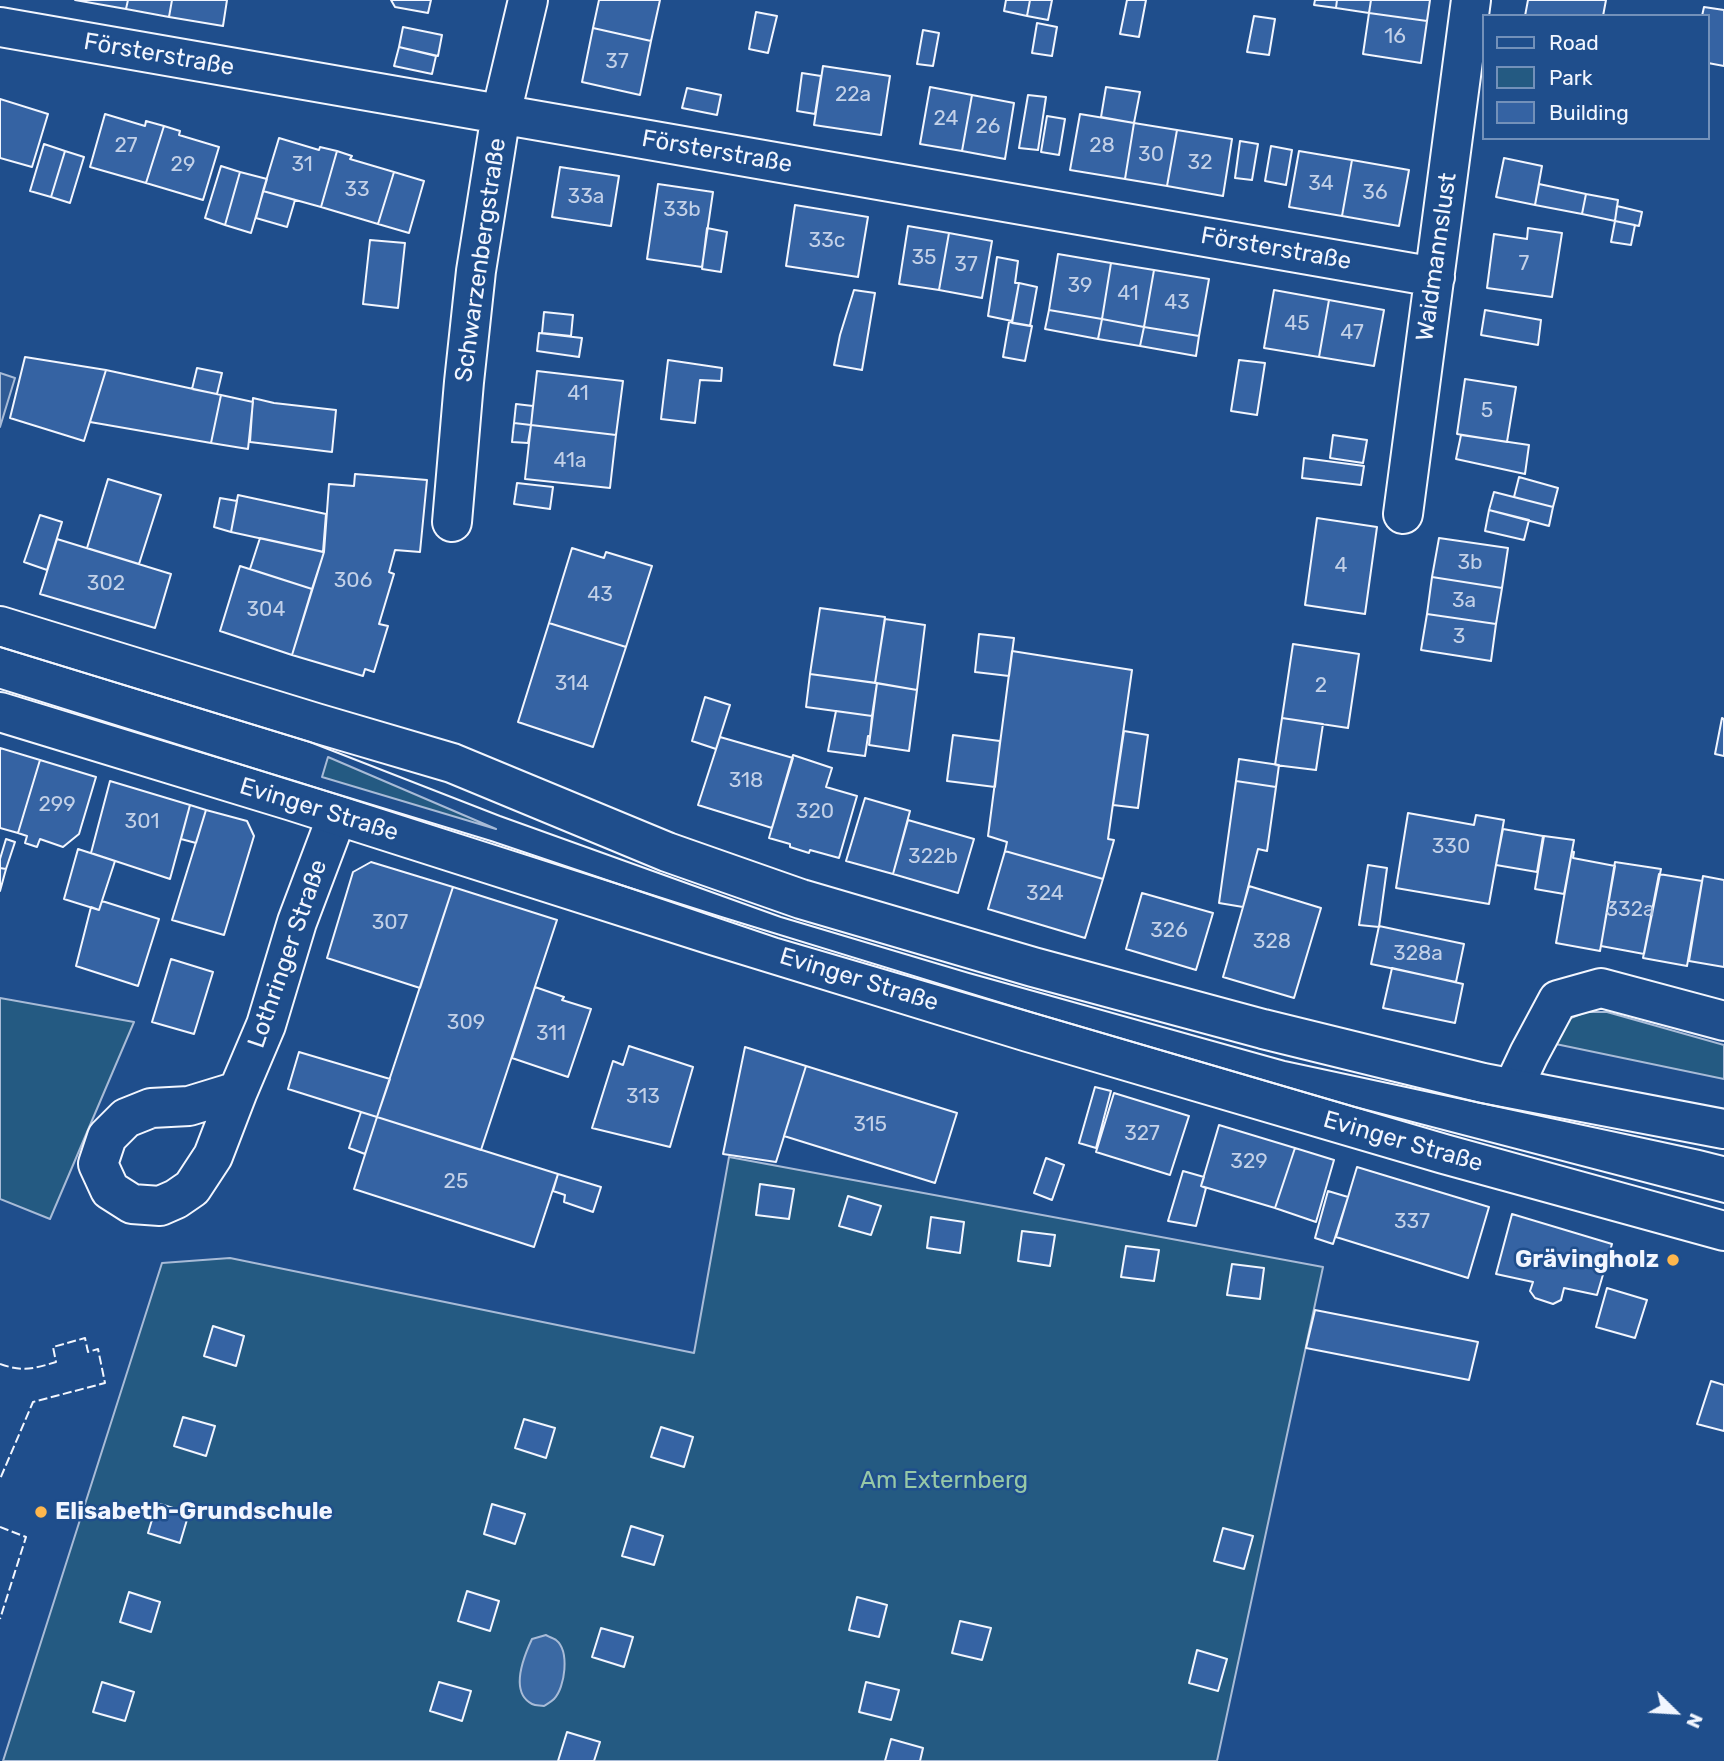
<!DOCTYPE html>
<meta charset="utf-8">
<style>
body{margin:0}
#map{position:relative;width:1724px;height:1761px;overflow:hidden;background:#1f4e8c;font-family:Rubik,sans-serif}
canvas{display:block}
.legend{position:absolute;left:1482px;top:14px;width:228px;height:126px;box-sizing:border-box;background:#1f4e8c;border:2px solid #7391ba;margin:0;padding:9px 12px;list-style:none;font-size:21px;color:#f2f6ff}
.legend li{display:flex;align-items:center;gap:14px;height:35px}
.legend b{width:35px;border:2px solid #7391ba}
.north{position:absolute;left:1640px;top:1677px;width:70px;height:70px;-webkit-text-stroke:5px #1f4e8c;paint-order:stroke;rotate:114deg;font-size:19px;font-weight:700;line-height:28px;text-align:center;color:#f2f6ff}
.north::after{content:'';display:block;margin:auto;width:24px;height:32px;background:#f2f6ff;clip-path:polygon(50% 0,100% 100%,50% 72%,0 100%)}
</style>
<div id="map">
<canvas width="1724" height="1761"></canvas>
<ul class="legend">
<li><b style="height:9px;background:#1f4e8c"></b>Road</li>
<li><b style="height:19px;background:#245a82"></b>Park</li>
<li><b style="height:19px;background:#3563a3"></b>Building</li>
</ul>
<div class="north">N</div>
</div>
<script>
const g = document.querySelector('canvas').getContext('2d');
g.lineJoin = 'round';
function fillPath(path, color) {
  g.fillStyle = color;
  g.fill(path, 'evenodd');
}
function trace(path, color, width, dash) {
  g.strokeStyle = color;
  g.lineWidth = width;
  g.lineCap = dash ? 'butt' : 'round';
  g.setLineDash(dash || []);
  g.stroke(path);
}
function label(font, color, halo, rows, align = 'center') {
  g.font = font + ' Rubik,sans-serif';
  g.lineWidth = 5;
  g.setLineDash([]);
  g.textBaseline = 'middle';
  g.strokeStyle = halo;
  g.fillStyle = color;
  for (const [text, x, y, turn = 0] of rows) {
    g.save();
    g.translate(x, y);
    g.rotate((+turn || 0) * Math.PI / 180);
    g.textAlign = isNaN(turn) ? turn : align;
    if (halo) g.strokeText(text, 0, 0);
    g.fillText(text, 0, 0);
    g.restore();
  }
}
const green = new Path2D(`
 M328,757l168,72 -174,-52z
 M0,998l134,24 -84,197 -50,-20z
 M1586,1012h21l117,33v34l-178,-37 15,-20z
 M729,1157l594,110 -106,494h-1214l159,-498 68,-5 464,95z`);
fillPath(green, '#245a82');
trace(green, '#a8bbd7', 2);
const parking = new Path2D(`
 M0,373l15,5 -15,49z`);
fillPath(parking, '#305b95');
trace(parking, '#a8bbd7', 2);
const water = new Path2D(`
 M546,1635c1,1 9,4 10,5 14,11 9,48 -2,59 -3,3 -7,5 -10,7 -4,-1 -8,0 -12,-2 -23,-12 -8,-48 0,-65z`);
fillPath(water, '#3b69a3');
trace(water, '#a8bbd7', 2);
const building = new Path2D(`
 M75,0h53l-2,9z
 M128,0h44l-3,17 -43,-8z
 M172,0h55l-4,26 -54,-9z
 M391,0h40l-3,13 -33,-6z
 M599,0h61l-9,41 -58,-13z
 M1006,0h24l-3,16 -23,-5z
 M1030,0h22l-4,20 -21,-4z
 M1127,0h19l-7,37 -19,-3z
 M1315,0h22l-1,8 -22,-3z
 M1337,0h34l-2,13 -33,-5z
 M1371,0h59l-3,21 -58,-8z
 M1528,0h78l-3,16h-78z
 M1704,7l20,3v56l-16,-3v-47h-6z
 M756,12l21,4 -9,37 -19,-4z
 M1369,13l58,8 -6,42 -58,-9z
 M1254,16l21,3 -6,36 -22,-3z
 M1037,23l20,4 -5,29 -20,-3z
 M403,27l39,8 -4,21 -39,-9z
 M593,28l58,13 -11,54 -58,-13z
 M923,30l16,3 -6,33 -16,-2z
 M399,47l37,9 -4,18 -38,-8z
 M823,66l67,10 -9,59 -67,-10z
 M802,73l19,3 -6,38 -18,-3z
 M930,87l42,8 -10,56 -42,-7z
 M1106,87l34,5 -6,31 -33,-6z
 M687,88l34,7 -4,20 -35,-7z
 M972,95l42,8 -9,56 -43,-8z
 M1028,95l18,2 -8,53 -19,-2z
 M0,99l48,15 -16,53 -32,-9z
 M105,114l40,12 1,-5 18,5 -18,57 -56,-16z
 M1080,114l54,9 -9,56 -55,-9z
 M1047,116l18,3 -6,36 -18,-3z
 M1134,123l43,7 -10,56 -42,-7z
 M164,126l16,5 -1,4 40,12 -16,53 -57,-17z
 M1177,130l55,9 -9,57 -56,-10z
 M279,138l40,12 1,-3 17,4 -16,56 -58,-16z
 M1240,141l18,3 -6,36 -17,-2z
 M44,144l21,7 -14,46 -21,-6z
 M1271,146l21,4 -6,35 -21,-4z
 M65,151l19,6 -14,46 -19,-6z
 M337,151l15,5 -2,3 44,13 -16,52 -57,-17z
 M1299,151l53,9 -10,56 -53,-9z
 M1504,158l38,8 -7,39 -39,-8z
 M1352,160l57,10 -10,56 -57,-10z
 M221,166l19,6 -15,53 -20,-7z
 M560,167l59,9 -8,50 -59,-9z
 M240,172l27,7 -16,54 -26,-8z
 M394,172l30,9 -15,52 -31,-9z
 M658,184l55,8 -11,75 -55,-8z
 M1539,184l47,10 -4,20 -47,-9z
 M263,191l32,9 -8,27 -31,-9z
 M1586,194l32,6 -3,21 -33,-7z
 M795,205l73,12 -10,60 -72,-11z
 M1617,206l25,6 -3,14 -24,-5z
 M1615,221l20,4 -4,20 -20,-3z
 M908,226l41,7 -10,57 -40,-6z
 M707,228l20,4 -6,40 -19,-3z
 M1528,228l34,5 -10,64 -65,-9 7,-54 33,5z
 M949,233l43,8 -10,57 -43,-8z
 M370,240l35,3 -7,65 -35,-4z
 M1058,254l53,9 -9,56 -53,-9z
 M997,257l21,4 -3,22h4l-7,38 -24,-5z
 M1111,263l43,7 -10,57 -42,-8z
 M1154,270l55,9 -10,57 -55,-9z
 M1019,283l18,4 -7,39 -18,-3z
 M854,290l21,3 -13,77 -28,-5 6,-30z
 M1274,290l55,10 -10,57 -55,-9z
 M1329,300l55,10 -10,56 -55,-9z
 M1049,310l53,9 -4,20 -53,-10z
 M1485,310l56,10 -3,25 -57,-10z
 M544,312l29,3 -2,21 -29,-3z
 M1102,319l42,8 -4,19 -42,-7z
 M1009,322l23,4 -7,35 -22,-4z
 M1144,327l55,9 -3,20 -56,-10z
 M539,333l43,5 -3,19 -42,-6z
 M25,357l81,13 -22,71 -74,-23z
 M668,360l54,8 -1,13 -21,-1 -5,43 -34,-4z
 M1239,360l26,3 -8,52 -26,-4z
 M197,368l25,5 -5,21 -25,-5z
 M106,370l115,25 -10,48 -121,-21z
 M537,371l86,10 -7,54 -85,-10z
 M1465,379l51,8 -9,55 -50,-8z
 M221,395l32,7 -5,47 -37,-6z
 M253,398l21,5 62,7 -4,42 -82,-10z
 M516,404l17,2 -2,19 -17,-2z
 M514,423l17,2 -3,18 -16,-1z
 M531,425l85,10 -6,53 -85,-9z
 M1333,435l34,5 -4,23 -33,-5z
 M1461,435l68,10 -4,29 -69,-15z
 M1304,458l60,8 -3,19 -59,-7z
 M355,474l72,6 -7,72 -25,-2 -6,22 5,2 -15,50 9,2 -14,46 -9,-3 -2,7 -71,-21 32,-103 5,-68 25,2z
 M1519,477l39,11 -5,19 -39,-10z
 M108,479l53,16 -22,69 -52,-16z
 M517,483l36,4 -3,22 -36,-5z
 M1494,492l59,15 -4,19 -60,-16z
 M238,495l88,19 -3,38 -92,-20z
 M220,498l17,3 -6,31 -17,-5z
 M1489,510l40,10 -5,20 -39,-9z
 M40,515l22,7 -15,48 -23,-8z
 M1317,518l60,9 -12,87 -60,-9z
 M260,538l64,14 -12,37 -62,-20z
 M1439,538l69,10 -6,40 -70,-11z
 M57,539l114,35 -16,54 -115,-34z
 M572,548l32,10 2,-6 46,14 -26,81 -77,-24z
 M240,566l72,23 -20,66 -72,-24z
 M1432,577l70,11 -6,36 -69,-10z
 M820,608l65,9 -10,66 -65,-9z
 M1427,614l69,10 -5,37 -70,-11z
 M885,619l40,6 -8,65 -42,-7z
 M549,623l77,24 -33,100 -75,-25z
 M979,634l35,4 -5,38 -34,-4z
 M1293,644l66,10 -11,74 -66,-10z
 M1012,651l120,19 -24,169 6,1 -11,39 -98,-28 2,-9 -19,-6z
 M810,674l67,9 -5,33 -66,-9z
 M877,683l40,7 -8,61 -40,-6z
 M705,697l25,8 -14,44 -24,-8z
 M836,711l36,5 -2,20h-2l-3,20 -37,-5z
 M1282,718l41,6 -7,46 -41,-5z
 M1722,718l2,1v37l-9,-2z
 M1124,731l24,4 -10,73 -25,-3z
 M953,735l47,6 -5,46 -48,-6z
 M720,737l73,21 -21,70 -74,-23z
 M0,748l40,12 -22,73 -18,-5z
 M793,755l39,13 -6,19 31,9 -18,62 -29,-8 -1,3 -19,-6v-3l-21,-6z
 M1239,759l40,6 -3,22 -40,-6z
 M40,760l56,17 -17,57 -16,13 -23,-8 -3,8 -12,-4 2,-7 -9,-3z
 M110,781l80,24 -20,74 -79,-26z
 M1236,781l40,6 -9,64 -9,-2 -15,58 -24,-4z
 M865,798l45,13 -17,63 -47,-13z
 M190,805l16,5 -10,33 -15,-4z
 M206,810l41,11 7,15 -30,99 -52,-15z
 M1408,813l66,12 2,-10 28,5 -15,84 -93,-16z
 M908,820l66,19 -16,54 -65,-19z
 M1503,829l40,7 -6,36 -41,-7z
 M1544,836l30,4 -10,54 -29,-5z
 M6,839l9,3 -9,27 -6,-1v-9z
 M78,849l37,12 -16,49 -35,-11z
 M1005,851l98,28 -18,59 -97,-29z
 M1572,851l2,1 -1,6 42,8 -15,85 -44,-8z
 M371,862l82,25 -33,101 -93,-30 26,-86z
 M1615,862l46,7 -17,85 -43,-8z
 M1368,865l19,3 -8,59 -20,-2z
 M0,868l6,1 -6,22z
 M1659,874l43,7 -15,85 -44,-8z
 M1703,876l21,4v87l-35,-6z
 M1249,886l72,22 -27,90 -71,-21z
 M453,887l104,33 -76,230 -104,-33z
 M1142,893l71,20 -17,57 -70,-21z
 M102,901l57,18 -21,67 -62,-20 15,-59 8,3z
 M1379,926l85,18 -8,38 -85,-18z
 M171,959l42,13 -19,62 -42,-12z
 M1392,968l71,16 -8,39 -72,-15z
 M535,987l29,10 -2,3 29,9 -23,68 -56,-19z
 M629,1046l64,21 -23,80 -78,-19 21,-67 10,4z
 M745,1047l61,19 -30,96 -53,-8z
 M299,1052l91,27 -13,38 -89,-28z
 M806,1066l151,47 -22,70 -151,-47z
 M1095,1087l16,4 -15,57 -17,-5z
 M1114,1093l75,23 -19,59 -74,-23z
 M361,1112l16,5 -12,37 -16,-6z
 M377,1117l181,57 -24,73 -180,-58z
 M1219,1125l76,23 -20,60 -74,-22z
 M1295,1148l39,12 -18,62 -41,-14z
 M1046,1158l18,7 -12,35 -18,-7z
 M1357,1167l132,40 -21,71 -132,-41z
 M1183,1171l21,6 -3,9 5,2 -10,38 -28,-5z
 M558,1174l43,13 -8,25 -29,-10 1,-7 -12,-4z
 M760,1184l34,5 -5,30 -33,-4z
 M1328,1191l20,6 -15,47 -18,-6z
 M848,1196l33,10 -10,29 -32,-9z
 M1512,1214l100,30 -15,51 -33,-7 -3,12 -8,4 -18,-6 -5,-7 3,-9 -37,-8z
 M931,1217l33,5 -4,31 -33,-5z
 M1022,1231l33,4 -5,31 -32,-5z
 M1126,1246l33,4 -5,31 -33,-4z
 M1232,1264l32,4 -4,31 -33,-4z
 M1607,1288l40,12 -12,38 -39,-11z
 M1315,1310l163,32 -9,38 -163,-32z
 M213,1326l31,10 -8,30 -32,-10z
 M1711,1381l13,4v46l-27,-7z
 M183,1417l32,9 -9,30 -32,-10z
 M524,1419l31,9 -9,30 -31,-10z
 M661,1427l32,10 -9,30 -33,-10z
 M157,1503l32,10 -9,30 -32,-10z
 M492,1504l33,10 -10,30 -31,-10z
 M631,1526l32,10 -9,29 -32,-9z
 M1223,1528l30,8 -9,33 -30,-8z
 M467,1591l32,10 -9,30 -32,-10z
 M129,1592l31,10 -9,30 -31,-10z
 M857,1597l30,8 -8,32 -30,-7z
 M960,1621l31,7 -9,32 -30,-7z
 M601,1628l32,9 -9,30 -32,-10z
 M1197,1650l30,9 -9,32 -29,-8z
 M102,1682l32,10 -9,29 -32,-9z
 M439,1682l32,9 -9,30 -32,-10z
 M866,1682l33,8 -8,30 -32,-8z
 M567,1732l33,10 -6,19h-36z
 M891,1739l32,9 -3,13h-35z`);
fillPath(building, '#3563a3');
trace(building, '#f2f6ff', 2);
const minor = new Path2D(`
 M0,27l1435,250
 M1403,514l68,-514
 M452,522l12,-140 12,-111 25,-157 27,-114
 M1513,1088l16,-34 29,-54 43,-12 123,33
 M238,1091l-49,15 -38,2 -25,10 -19,19 -9,27 12,26 22,14 28,2 16,-7 16,-11 21,-32 25,-65 28,-66 31,-103 40,-106`);
const major = new Path2D(`
 M0,626l316,97 136,40 215,89 134,47 232,68 230,62 220,54 241,46
 M0,712l292,89 420,134 316,97 416,122 280,77`);
trace(minor, '#f2f6ff', 42);
trace(major, '#f2f6ff', 42);
trace(minor, '#1f4e8c', 38);
trace(major, '#1f4e8c', 38);
trace(new Path2D(`
 M0,647l310,95 190,74 281,101 188,56 316,88 415,89 24,6
 M0,689l297,93 194,59 287,97 577,169 369,96`), '#f2f6ff', 2);
trace(new Path2D(`
 M0,1364c23,8 33,5 56,-2l-3,-15 32,-9 3,14 10,-3 7,34 -72,19 -33,77
 M0,1527l26,10 -26,82`), '#f2f6ff', 2, [9, 3.5]);
for (const [x, y, r, color] of [
 [1673,1260,7,"#ffb74d"],
 [41,1512,7,"#ffb74d"]
]) {
  const dot = new Path2D();
  dot.arc(x, y, r, 0, 2 * Math.PI);
  g.fillStyle = color;
  g.fill(dot);
  trace(dot, '#1f4e8c', 2.5);
}
label('21px', '#c3d1e8', null, [
 ["16",1395,37],
 ["37",617,62],
 ["22a",853,95],
 ["24",946,119],
 ["26",988,127],
 ["27",126,146],
 ["28",1102,146],
 ["30",1151,155],
 ["32",1200,163],
 ["29",183,165],
 ["31",302,165],
 ["34",1321,184],
 ["33",357,190],
 ["36",1375,193],
 ["33a",586,197],
 ["33b",682,210],
 ["33c",827,241],
 ["35",924,258],
 ["7",1524,264],
 ["37",966,265],
 ["39",1080,286],
 ["41",1128,294],
 ["43",1177,303],
 ["45",1297,324],
 ["47",1352,333],
 ["41",578,394],
 ["5",1487,411],
 ["41a",570,461],
 ["3b",1470,563],
 ["4",1341,566],
 ["306",353,581],
 ["302",106,584],
 ["43",600,595],
 ["3a",1464,601],
 ["304",266,610],
 ["3",1459,637],
 ["314",572,684],
 ["2",1321,686],
 ["318",746,781],
 ["299",57,805],
 ["320",815,812],
 ["301",142,822],
 ["330",1451,847],
 ["322b",933,857],
 ["324",1045,894],
 ["332a",1630,910],
 ["307",390,923],
 ["326",1169,931],
 ["328",1272,942],
 ["328a",1418,954],
 ["309",466,1023],
 ["311",551,1034],
 ["313",643,1097],
 ["315",870,1125],
 ["327",1142,1134],
 ["329",1249,1162],
 ["25",456,1182],
 ["337",1412,1222]
]);
label('24px', '#f2f6ff', '#1f4e8c', [
 ["Försterstraße",159,55,10],
 ["Försterstraße",717,152,10],
 ["Försterstraße",1276,249,10],
 ["Waidmannslust",1437,257,-82],
 ["Schwarzenbergstraße",481,260,-82],
 ["Evinger Straße",319,810,17],
 ["Lothringer Straße",288,954,-71],
 ["Evinger Straße",859,980,17],
 ["Evinger Straße",1403,1142,16]
]);
label('bold 24px', '#f2f6ff', '#1f4e8c', [
 ["Grävingholz",1659,1260],
 ["Elisabeth-Grundschule",55,1512,"left"]
], 'right');
label('24px', '#97c8a6', '#1f4e8c', [
 ["Am Externberg",944,1481]
]);
</script>
